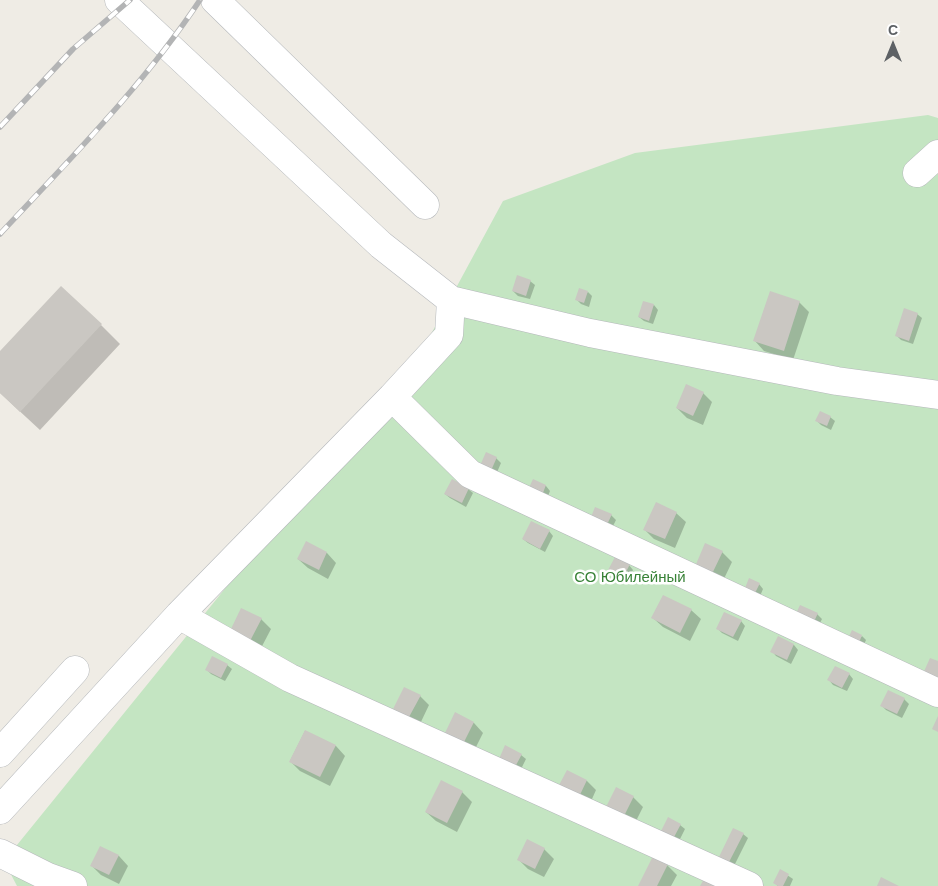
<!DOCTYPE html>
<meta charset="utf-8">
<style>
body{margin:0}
#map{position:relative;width:938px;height:886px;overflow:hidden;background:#efece5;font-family:Helvetica,sans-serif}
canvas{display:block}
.north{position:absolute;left:868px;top:20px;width:50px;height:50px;-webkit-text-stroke:4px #fff;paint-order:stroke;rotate:0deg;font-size:14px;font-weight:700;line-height:20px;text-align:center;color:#5d6165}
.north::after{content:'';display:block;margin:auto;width:18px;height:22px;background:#5d6165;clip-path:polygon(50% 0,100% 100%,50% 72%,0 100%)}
</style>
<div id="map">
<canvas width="938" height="886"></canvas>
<div class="north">С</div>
</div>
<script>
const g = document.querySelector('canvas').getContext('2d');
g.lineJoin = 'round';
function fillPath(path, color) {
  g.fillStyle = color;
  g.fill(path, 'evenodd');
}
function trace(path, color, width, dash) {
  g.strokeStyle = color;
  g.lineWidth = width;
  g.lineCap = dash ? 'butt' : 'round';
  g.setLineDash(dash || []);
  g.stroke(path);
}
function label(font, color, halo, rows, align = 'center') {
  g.font = font + ' Helvetica,sans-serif';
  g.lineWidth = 5;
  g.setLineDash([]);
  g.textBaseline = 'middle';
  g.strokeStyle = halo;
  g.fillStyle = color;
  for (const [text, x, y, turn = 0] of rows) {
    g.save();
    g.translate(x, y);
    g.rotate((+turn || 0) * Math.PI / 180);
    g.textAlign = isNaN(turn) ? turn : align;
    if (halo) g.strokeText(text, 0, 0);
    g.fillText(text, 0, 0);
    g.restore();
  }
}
fillPath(new Path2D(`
 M928,115l10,3v768h-921l-13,-25 426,-525 73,-135 132,-48z`), '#c4e5c2');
fillPath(new Path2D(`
 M530,281l5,4 -5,14 -12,-3 -5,-5z
 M588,292l4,4 -3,11 -8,-3 -4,-4z
 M799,302l10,10 -16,48 -29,-9 -9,-10z
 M654,305l4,5 -5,14 -9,-3 -5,-4z
 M917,314l5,4 -9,26 -12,-4 -4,-4z
 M101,325l19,19 -80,86 -40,-37v-40z
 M703,393l9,9 -9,23 -16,-7 -10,-10z
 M830,417l5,4 -4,9 -10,-5 -4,-4z
 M496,458l5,5 -6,14 -10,-5z
 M534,481l12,5 4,5 -4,10z
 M468,489l5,4 -7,14 -16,-9 -5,-4z
 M676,513l10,9 -11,26 -21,-9 -9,-9z
 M611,515l5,5 -6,12 -15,-6z
 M549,531l4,5 -8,16 -17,-9 -5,-4z
 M306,543l21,10 9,10 -8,16 -20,-11 -10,-9z
 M722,552l10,10 -11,23 -16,-7z
 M629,565l4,5 -6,13 -14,-7 -4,-4z
 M750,580l9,4 4,5 -5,12z
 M691,610l10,9 -11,22 -27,-14 -10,-9z
 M817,614l5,5 -6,12 -17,-7z
 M261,619l10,10 -11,21 -19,-10z
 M741,621l4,5 -7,15 -16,-8 -5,-5z
 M862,636l4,4 -5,11 -9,-3z
 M779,638l15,7 4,5 -7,14 -15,-8 -4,-5z
 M227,665l5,4 -7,12 -14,-7 -4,-4z
 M849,674l4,5 -6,12 -14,-6 -4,-5z
 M420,696l9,9 -10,21 -15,-7 -9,-10z
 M904,699l5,5 -7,14 -16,-8 -4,-4z
 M456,714l18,9 9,10 -9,18 -18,-9 -10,-9z
 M305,731l31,15 9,10 -15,30 -30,-15 -10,-10z
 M521,755l5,4 -6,12 -15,-8z
 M567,771l20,10 9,9 -8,18z
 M617,789l16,8 10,10 -10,20 -17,-9z
 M462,792l10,10 -15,30 -21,-11 -10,-9z
 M680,825l5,4 -7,14 -12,-6z
 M743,834l5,4 -15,30 -13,-10z
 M101,848l18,8 9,10 -9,18 -18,-9 -10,-10z
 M544,849l10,10 -10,18 -16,-8 -10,-10z
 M667,865l10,10 -6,11h-32z
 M781,871l12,8 -3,7h-12l-3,-3z`), '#0003');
fillPath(new Path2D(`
 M517,275l14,5 -5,16 -14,-5z
 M61,286l41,38 -82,88 -20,-19v-42z
 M579,288l9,3 -4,12 -9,-3z
 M770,291l30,10 -16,50 -31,-10z
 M643,301l11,3 -5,17 -11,-4z
 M904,308l14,5 -9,28 -14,-5z
 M686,384l18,8 -11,24 -17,-8z
 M820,411l11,5 -4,10 -12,-5z
 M486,452l11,5 -7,16 -11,-5z
 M452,479l17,9 -7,15 -18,-9z
 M533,479l13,6 -5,13 -14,-6z
 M656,502l21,10 -12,27 -22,-9z
 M595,507l17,7 -7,15 -16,-7z
 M531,521l19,9 -10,19 -18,-10z
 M306,541l21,11 -8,18 -22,-11z
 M705,543l18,8 -12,25 -17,-7z
 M615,557l15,7 -8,16 -15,-8z
 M749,578l11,5 -7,14 -10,-4z
 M663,595l29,14 -12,24 -29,-15z
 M800,605l18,8 -7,15 -18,-8z
 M241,608l21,10 -12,23 -20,-10z
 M724,612l18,8 -9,17 -17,-8z
 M852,630l10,5 -5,13 -11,-5z
 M778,636l16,8 -7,16 -17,-8z
 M212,656l16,8 -7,14 -16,-8z
 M930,658l8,3v22l-16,-7z
 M835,666l15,7 -8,15 -15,-8z
 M404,687l17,8 -12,22 -16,-8z
 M888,690l17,8 -8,16 -17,-8z
 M455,712l19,10 -10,20 -19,-9z
 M938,716v16l-6,-3z
 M305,730l31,15 -16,32 -31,-15z
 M505,745l17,9 -7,13 -16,-8z
 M567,770l20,10 -9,19 -21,-10z
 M441,780l22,11 -16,32 -22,-11z
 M616,787l18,9 -11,22 -18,-9z
 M668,817l13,7 -8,15 -13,-6z
 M733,828l11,5 -16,31 -10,-5z
 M527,839l18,9 -10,21 -18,-9z
 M100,846l19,9 -10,20 -19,-9z
 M653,856l15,8 -11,22h-19z
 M780,869l9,5 -6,12h-5l-5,-3z
 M881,877l18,9h-22z
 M704,879l14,7h-18z`), '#cac7c2');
const minor = new Path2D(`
 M215,0l210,205
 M917,173l21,-19
 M451,300l139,33 247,48 101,14
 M392,397l78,77 468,219
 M179,615l111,63 459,208
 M0,753l75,-83
 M0,810l179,-195 213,-218 57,-62 2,-35 -70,-55 -262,-245
 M0,853l48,24 25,9`);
trace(minor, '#b5b8bb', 29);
trace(minor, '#fff', 28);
const rail = new Path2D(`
 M0,127l73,-78 57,-49
 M0,234c70,-75 143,-148 200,-234`);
trace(rail, '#b3b4b5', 5.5);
trace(rail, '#fff', 4, [11]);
label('15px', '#388237', '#fff', [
 ["СО Юбилейный",630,578]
]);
</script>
